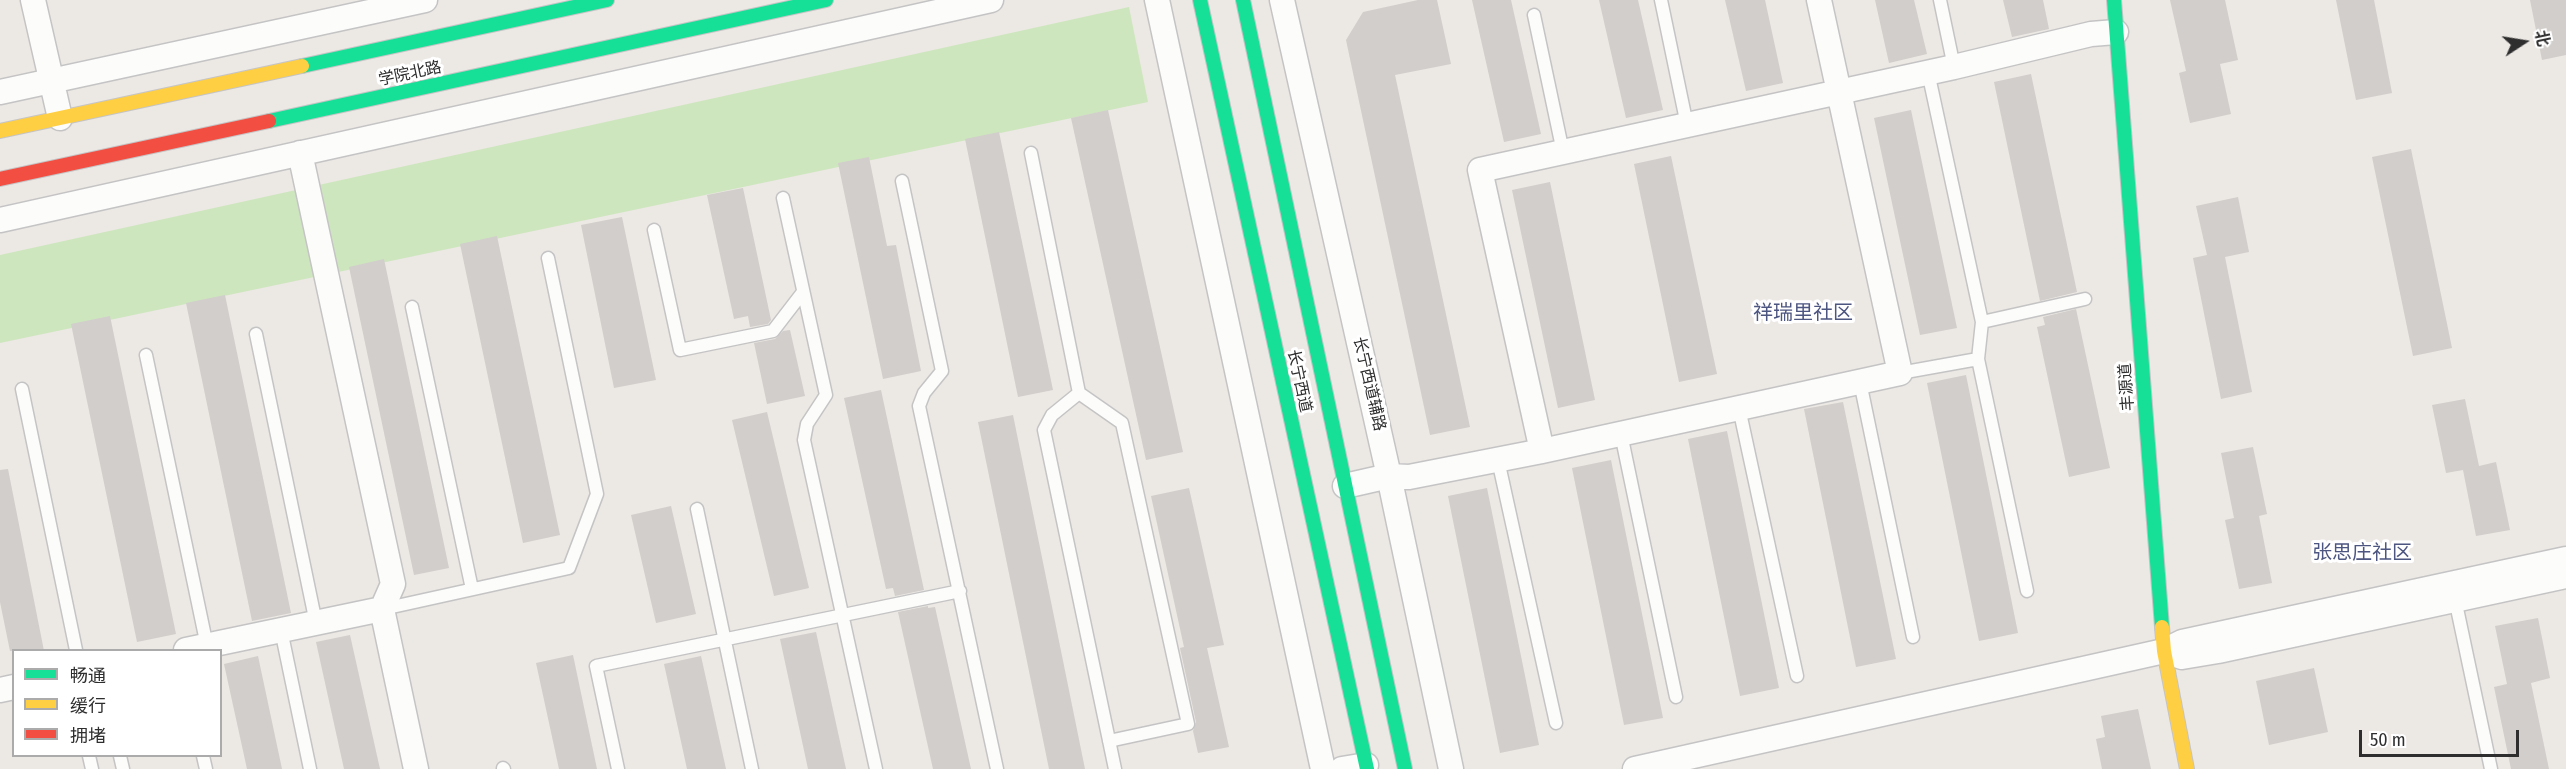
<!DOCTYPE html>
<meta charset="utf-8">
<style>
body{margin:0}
#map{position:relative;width:2566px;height:769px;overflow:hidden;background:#ece8e4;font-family:"Fira Sans Condensed","Noto Sans SC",sans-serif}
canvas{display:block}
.legend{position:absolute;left:12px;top:649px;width:210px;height:108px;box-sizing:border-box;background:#fff;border:2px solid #ababab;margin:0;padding:8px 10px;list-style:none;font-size:18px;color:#2e2e2e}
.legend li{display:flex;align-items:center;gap:12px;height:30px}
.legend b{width:30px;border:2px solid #ababab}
.north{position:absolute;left:2494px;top:12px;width:60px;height:60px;-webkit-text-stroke:4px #fff;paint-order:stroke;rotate:78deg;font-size:16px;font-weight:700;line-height:24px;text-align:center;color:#2e2e2e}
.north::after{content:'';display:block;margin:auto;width:21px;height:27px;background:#2e2e2e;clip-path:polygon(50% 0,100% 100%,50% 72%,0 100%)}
.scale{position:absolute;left:2359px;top:730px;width:160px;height:27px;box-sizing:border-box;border:3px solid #2e2e2e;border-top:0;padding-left:8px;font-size:18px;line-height:21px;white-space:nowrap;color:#2e2e2e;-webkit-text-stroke:4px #fff;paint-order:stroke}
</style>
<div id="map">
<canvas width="2566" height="769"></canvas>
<ul class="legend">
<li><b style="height:8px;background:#16e098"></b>畅通</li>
<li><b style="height:8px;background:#ffcf43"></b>缓行</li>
<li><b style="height:8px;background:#f24e42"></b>拥堵</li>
</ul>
<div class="north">北</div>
<div class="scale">50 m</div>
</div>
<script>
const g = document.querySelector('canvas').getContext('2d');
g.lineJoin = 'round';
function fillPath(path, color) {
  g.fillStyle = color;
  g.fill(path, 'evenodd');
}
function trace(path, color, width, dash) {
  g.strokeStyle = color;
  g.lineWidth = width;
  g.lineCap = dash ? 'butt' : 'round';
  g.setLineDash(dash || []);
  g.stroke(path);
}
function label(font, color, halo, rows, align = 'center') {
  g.font = font + ' "Fira Sans Condensed","Noto Sans SC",sans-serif';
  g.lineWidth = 6;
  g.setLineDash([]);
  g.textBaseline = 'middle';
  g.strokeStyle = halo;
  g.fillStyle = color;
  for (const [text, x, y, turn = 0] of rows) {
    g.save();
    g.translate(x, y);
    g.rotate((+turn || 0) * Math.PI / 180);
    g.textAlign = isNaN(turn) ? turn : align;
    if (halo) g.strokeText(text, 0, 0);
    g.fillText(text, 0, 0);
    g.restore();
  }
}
fillPath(new Path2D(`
 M1129,7l19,95 -1148,241v-88z`), '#cee6be');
fillPath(new Path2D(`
 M1418,0h19l14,64 -56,11 75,352 -40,8 -84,-395 17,-28z
 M1472,0h39l30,134 -37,8z
 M1599,0h39l25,110 -37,8z
 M1725,0h40l18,83 -37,8z
 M1875,0h39l13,54 -38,9z
 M2003,0h40l6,29 -37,8z
 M2170,0h55l13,60 -18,4 11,50 -41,9 -11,-50 7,-2z
 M2336,0h38l18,93 -36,7z
 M2530,0h36v55l-24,5z
 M2031,74l46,218 -37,9 -46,-219z
 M1108,110l75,342 -37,8 -75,-342z
 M1911,110l46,218 -37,7 -46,-217z
 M999,132l54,258 -35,7 -53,-258z
 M2411,149l41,199 -39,8 -41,-199z
 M1671,156l46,218 -38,8 -45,-218z
 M869,157l18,89 9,-1 25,126 -38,8 -45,-216z
 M1550,182l45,218 -37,8 -46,-218z
 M743,188l28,132 -3,4 -18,3 -2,-11 -14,3 -27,-124z
 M2238,197l11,55 -24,5 27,135 -31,7 -28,-141 14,-3 -11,-49z
 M622,217l34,163 -42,8 -33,-163z
 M497,236l63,299 -37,8 -63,-299z
 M384,259l65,309 -35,7 -65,-308z
 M225,295l66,318 -39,8 -66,-318z
 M2076,309l34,159 -41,9 -32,-150 8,-2 -2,-8z
 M110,316l66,318 -39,8 -66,-318z
 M790,330l15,66 -38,8 -13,-61 21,-4 8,-8z
 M1966,375l52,258 -39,8 -52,-258z
 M881,390l43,200 -29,6 -2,-8 -7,1 -42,-191z
 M2465,399l14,67 17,-4 14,68 -34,6 -13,-66 -17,3 -14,-68z
 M1843,402l53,257 -40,8 -52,-258z
 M767,412l42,176 -35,8 -42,-176z
 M1013,415l72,354h-36l-71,-347z
 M1727,431l52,257 -39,8 -52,-257z
 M2253,447l14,67 -8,2 13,67 -33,6 -14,-69 9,-2 -13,-65z
 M1611,460l52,258 -39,7 -52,-257z
 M8,469l36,182h-34l-10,-49v-132z
 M1189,488l35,157 -17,3 22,99 -31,6 -5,-22 3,-9 -16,-74 4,-1 -33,-151z
 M1487,488l52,257 -39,8 -52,-257z
 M671,506l25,108 -40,9 -25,-108z
 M928,606v2l7,-1 36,162h-38l-35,-157z
 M2538,618l12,60 -19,5 18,86h-38l-17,-82 13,-3 -12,-58z
 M816,632l30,137h-38l-28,-130z
 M350,635l30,134h-36l-28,-127z
 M573,655l24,114h-38l-23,-106z
 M258,656l24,113h-35l-23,-105z
 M701,656l25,113h-39l-23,-105z
 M2314,668l14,64 -59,13 -13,-64z
 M2138,709l13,60h-49l-6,-30 9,-2 -4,-21z`), '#d1cecb');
const lane = new Path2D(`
 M1661,0l26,125
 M1940,0l14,67
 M1534,15l29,137
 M1928,72l54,250
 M1031,153l48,240 -27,22 -8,15 71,339
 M902,181l40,190 -18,22 -5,13 78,363
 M783,198l43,197 -19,29 -3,16 72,329
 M654,230l26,120 93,-19 30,-39
 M412,307l60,282
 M256,334l60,289
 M146,355l61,291
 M1900,373l78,-14
 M1860,382l53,255
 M22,389l54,261
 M1079,393l43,30 66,301 -79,17
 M1739,408l58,268
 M1621,434l55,263
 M1498,460l58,263
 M697,509l55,260
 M2027,591l-49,-232 4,-37 103,-23
 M2455,599l36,170
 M383,609l186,-41 28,-74 -49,-236
 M281,630l29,139
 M89,756l3,13
 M120,756l3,13
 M203,756l3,13
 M503,768l1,1
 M618,769l-22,-103 364,-75`);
const street = new Path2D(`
 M33,0l27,118
 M1157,0l166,769
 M1282,0l107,476 62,293
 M0,92l425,-92
 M300,153l93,431 -11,25
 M0,220l991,-220
 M1542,451l-62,-281 474,-103 137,-33 25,-2
 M1345,486l44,-10 20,1 133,-26 358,-78 -81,-373
 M2566,559l-384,83 -18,9 18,6 36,-6 348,-75
 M186,650l196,-41 34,160
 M0,690l14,-3
 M1342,769l24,-4
 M1635,769l529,-118`);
const fast = new Path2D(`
 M1200,0l167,769
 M1243,0l162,769
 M2114,0l48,627
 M302,66l305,-66
 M269,121l557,-121`);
const slow = new Path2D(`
 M0,131l302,-65
 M2162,627l2,24 23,118`);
const jam = new Path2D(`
 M0,179l269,-58`);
trace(lane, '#c5c4c5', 15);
trace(street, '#c5c4c5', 27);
trace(fast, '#c5c4c5', 16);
trace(slow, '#c5c4c5', 16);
trace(jam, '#c5c4c5', 16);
trace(lane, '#fcfcfb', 12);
trace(street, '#fcfcfb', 24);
trace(fast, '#16e098', 14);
trace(slow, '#ffcf43', 14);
trace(jam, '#f24e42', 14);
label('16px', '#2e2e2e', '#fff', [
 ["学院北路",410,74,-12],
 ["长宁西道",1299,381,78],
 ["长宁西道辅路",1369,384,77],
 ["丰源道",2127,387,-94]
]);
label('20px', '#4d5680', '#fff', [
 ["祥瑞里社区",1803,313],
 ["张思庄社区",2362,553]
]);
</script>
